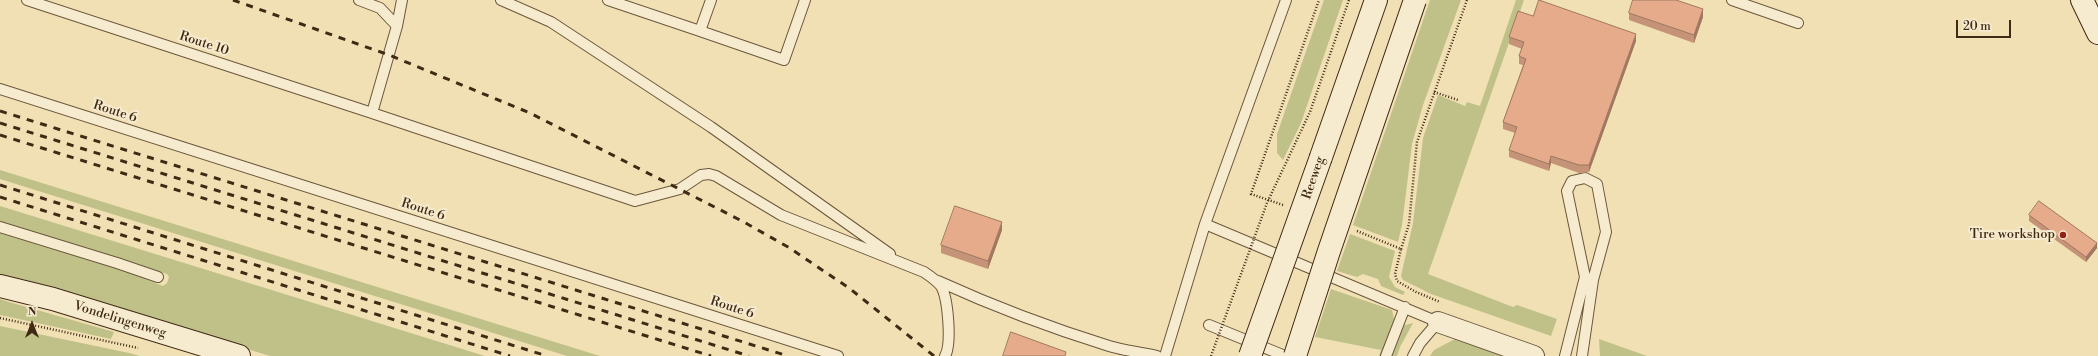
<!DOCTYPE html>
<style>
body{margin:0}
#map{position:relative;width:2098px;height:356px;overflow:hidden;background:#f1e0b3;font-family:"Libre Bodoni",serif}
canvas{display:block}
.north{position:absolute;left:12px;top:304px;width:40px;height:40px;-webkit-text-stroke:3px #f6ebce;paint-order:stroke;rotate:0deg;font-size:11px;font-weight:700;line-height:16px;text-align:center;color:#402915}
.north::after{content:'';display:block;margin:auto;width:14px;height:18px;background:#402915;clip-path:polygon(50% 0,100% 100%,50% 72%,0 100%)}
.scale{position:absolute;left:1956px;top:20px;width:55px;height:18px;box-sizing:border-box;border:2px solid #402915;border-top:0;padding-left:5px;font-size:12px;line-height:14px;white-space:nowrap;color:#402915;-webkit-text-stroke:3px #f6ebce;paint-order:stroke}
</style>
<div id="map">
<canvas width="2098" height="356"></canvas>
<div class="north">N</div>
<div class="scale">20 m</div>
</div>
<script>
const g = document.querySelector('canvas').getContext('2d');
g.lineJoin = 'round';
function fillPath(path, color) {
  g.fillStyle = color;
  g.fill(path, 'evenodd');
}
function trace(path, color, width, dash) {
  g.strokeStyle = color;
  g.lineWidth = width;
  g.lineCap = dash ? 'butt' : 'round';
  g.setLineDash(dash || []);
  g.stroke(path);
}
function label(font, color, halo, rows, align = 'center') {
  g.font = font + ' "Libre Bodoni",serif';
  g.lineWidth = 4;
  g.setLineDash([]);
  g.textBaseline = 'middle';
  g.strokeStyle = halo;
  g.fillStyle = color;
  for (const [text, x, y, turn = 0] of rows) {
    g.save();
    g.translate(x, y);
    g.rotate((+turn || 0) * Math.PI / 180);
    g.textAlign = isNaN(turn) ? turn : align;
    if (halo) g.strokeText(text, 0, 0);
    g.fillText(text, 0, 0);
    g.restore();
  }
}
fillPath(new Path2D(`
 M1324,0h19l-42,123 -18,37 -6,-7v-19z
 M1430,0h31l-38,105 -11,39 -10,81 -4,17 -45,-17z
 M1516,0h8l-96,274 85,33 4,-2 40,14 -6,17 -120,-42 -28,-14 -2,-4 12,-53 10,-85 15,-43 27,11 2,-4 13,4z
 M0,170l600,186h-33l-567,-177z
 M0,206l485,150h-215l-114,-35 -156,-43v-48l116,37 47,19 4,-3 2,-6 -2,-3 -167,-51z
 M1350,234l45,17 -6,26 6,10 10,5 -2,3 -22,-9 -3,-7 -15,-5 -6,3 -20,-6z
 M1331,289l61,21 2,9 -12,37h-3l2,-6 -66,-13z
 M0,299l9,3 105,30 -3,7 -111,-24z
 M1413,323l-13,24 -3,9h-7l12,-30z
 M0,326l129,27 11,3h-140z
 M1457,338l50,18h-77l4,-6z
 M1599,339l48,17h-47z`), '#bfc189');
const lane = new Path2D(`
 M27,0l345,113
 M359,0l21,8 17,18 5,-26
 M501,0l50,22 160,105 179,127
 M608,0l92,31 11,-31
 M1732,0l66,23
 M397,26l-25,87 263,88 45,-12 21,-14 8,-1 7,2 65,39 143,57c6,4 12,8 17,14 7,12 11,58 4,70
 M700,31l84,29 21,-60
 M0,89l838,267
 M1205,224l233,98 -18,21 -7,13
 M0,227l117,36 41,14
 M938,281c55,25 113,47 171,65 16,5 33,6 48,10
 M1209,325l76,31
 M1165,356l40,-132 81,-224
 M1386,356l19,-49
 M1565,356l20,-79 -18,-86 5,-10 13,-3 12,6 9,48 -13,48 -11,76`);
const street = new Path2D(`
 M1438,322l96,34`);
const secondary = new Path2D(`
 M2082,0l16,33
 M1321,157l55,-157
 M0,286l53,13 186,57`);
trace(lane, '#6c573c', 12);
trace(street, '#6c573c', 22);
trace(secondary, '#402915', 24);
trace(new Path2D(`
 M1434,92l24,8
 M1283,205l-32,-11 68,-194
 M1357,231l44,18 -6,25 2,7 19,11 24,10
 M1401,249l8,-25 8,-82 50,-142
 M0,318l138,30`), '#402915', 2.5, [1, 2]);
trace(lane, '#f6ebce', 10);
trace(street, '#f6ebce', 20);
trace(secondary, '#f6ebce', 22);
trace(new Path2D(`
 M233,0l156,55 141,58 212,108 46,26 61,41 85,68
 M0,111l788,245
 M0,123l749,233
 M0,135l711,221
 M0,185l547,171
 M0,197l510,159`), '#402915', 3, [7, 7]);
const secondaryBridge = new Path2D(`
 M1250,356l71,-199
 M1295,356l34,-105 86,-251`);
trace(secondaryBridge, '#402915', 24, []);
trace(new Path2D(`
 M1211,356l56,-153 43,-91 39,-112`), '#402915', 2.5, [1, 2]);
trace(secondaryBridge, '#f6ebce', 22);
fillPath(new Path2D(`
 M1629,13l74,4 -9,26 -65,-23z
 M1533,16l103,25 -47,131 -10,1 -28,-10 -2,8 -40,-14v-7l6,-17 -12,-4v-7l20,-57 -4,-1v-8l3,-7 -13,-5v-7z
 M2029,215l68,33 -11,14 -57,-41z
 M1002,230l-14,39 -47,-16v-8z`), '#c59377');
fillPath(new Path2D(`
 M1703,9v8l-9,26v-8z
 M1636,34v7l-47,131v-7z
 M1551,156v7l-2,8v-7z
 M1002,222v8l-14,39v-8z
 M2097,243v5l-11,14v-5z`), '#a07861');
const building = new Path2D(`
 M1539,0l97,34 -47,131h-10l-28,-9 -2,8 -40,-14 8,-23 -14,-5 23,-63 -7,-3 5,-14 -15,-5 9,-26 15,5z
 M1633,0h43l27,9 -9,26 -65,-22z
 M2039,201l58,42 -11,14 -57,-42z
 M955,206l47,16 -14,39 -47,-16z
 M1011,332l55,20 -1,4h-62z`);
fillPath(building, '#e5ab8a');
trace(building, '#a07861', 1);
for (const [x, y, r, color] of [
 [2063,235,4,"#8f2418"]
]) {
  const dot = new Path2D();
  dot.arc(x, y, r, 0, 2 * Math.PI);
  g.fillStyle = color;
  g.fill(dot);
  trace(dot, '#f6ebce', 1.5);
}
label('13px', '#402915', '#f6ebce', [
 ["Route 10",204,44,18],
 ["Route 6",115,112,18],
 ["Reeweg",1314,178,-71],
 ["Route 6",423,210,18],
 ["Route 6",732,308,18],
 ["Vondelingenweg",120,320,17]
]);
label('13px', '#402915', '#f6ebce', [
 ["Tire workshop",2055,235]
], 'right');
</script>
